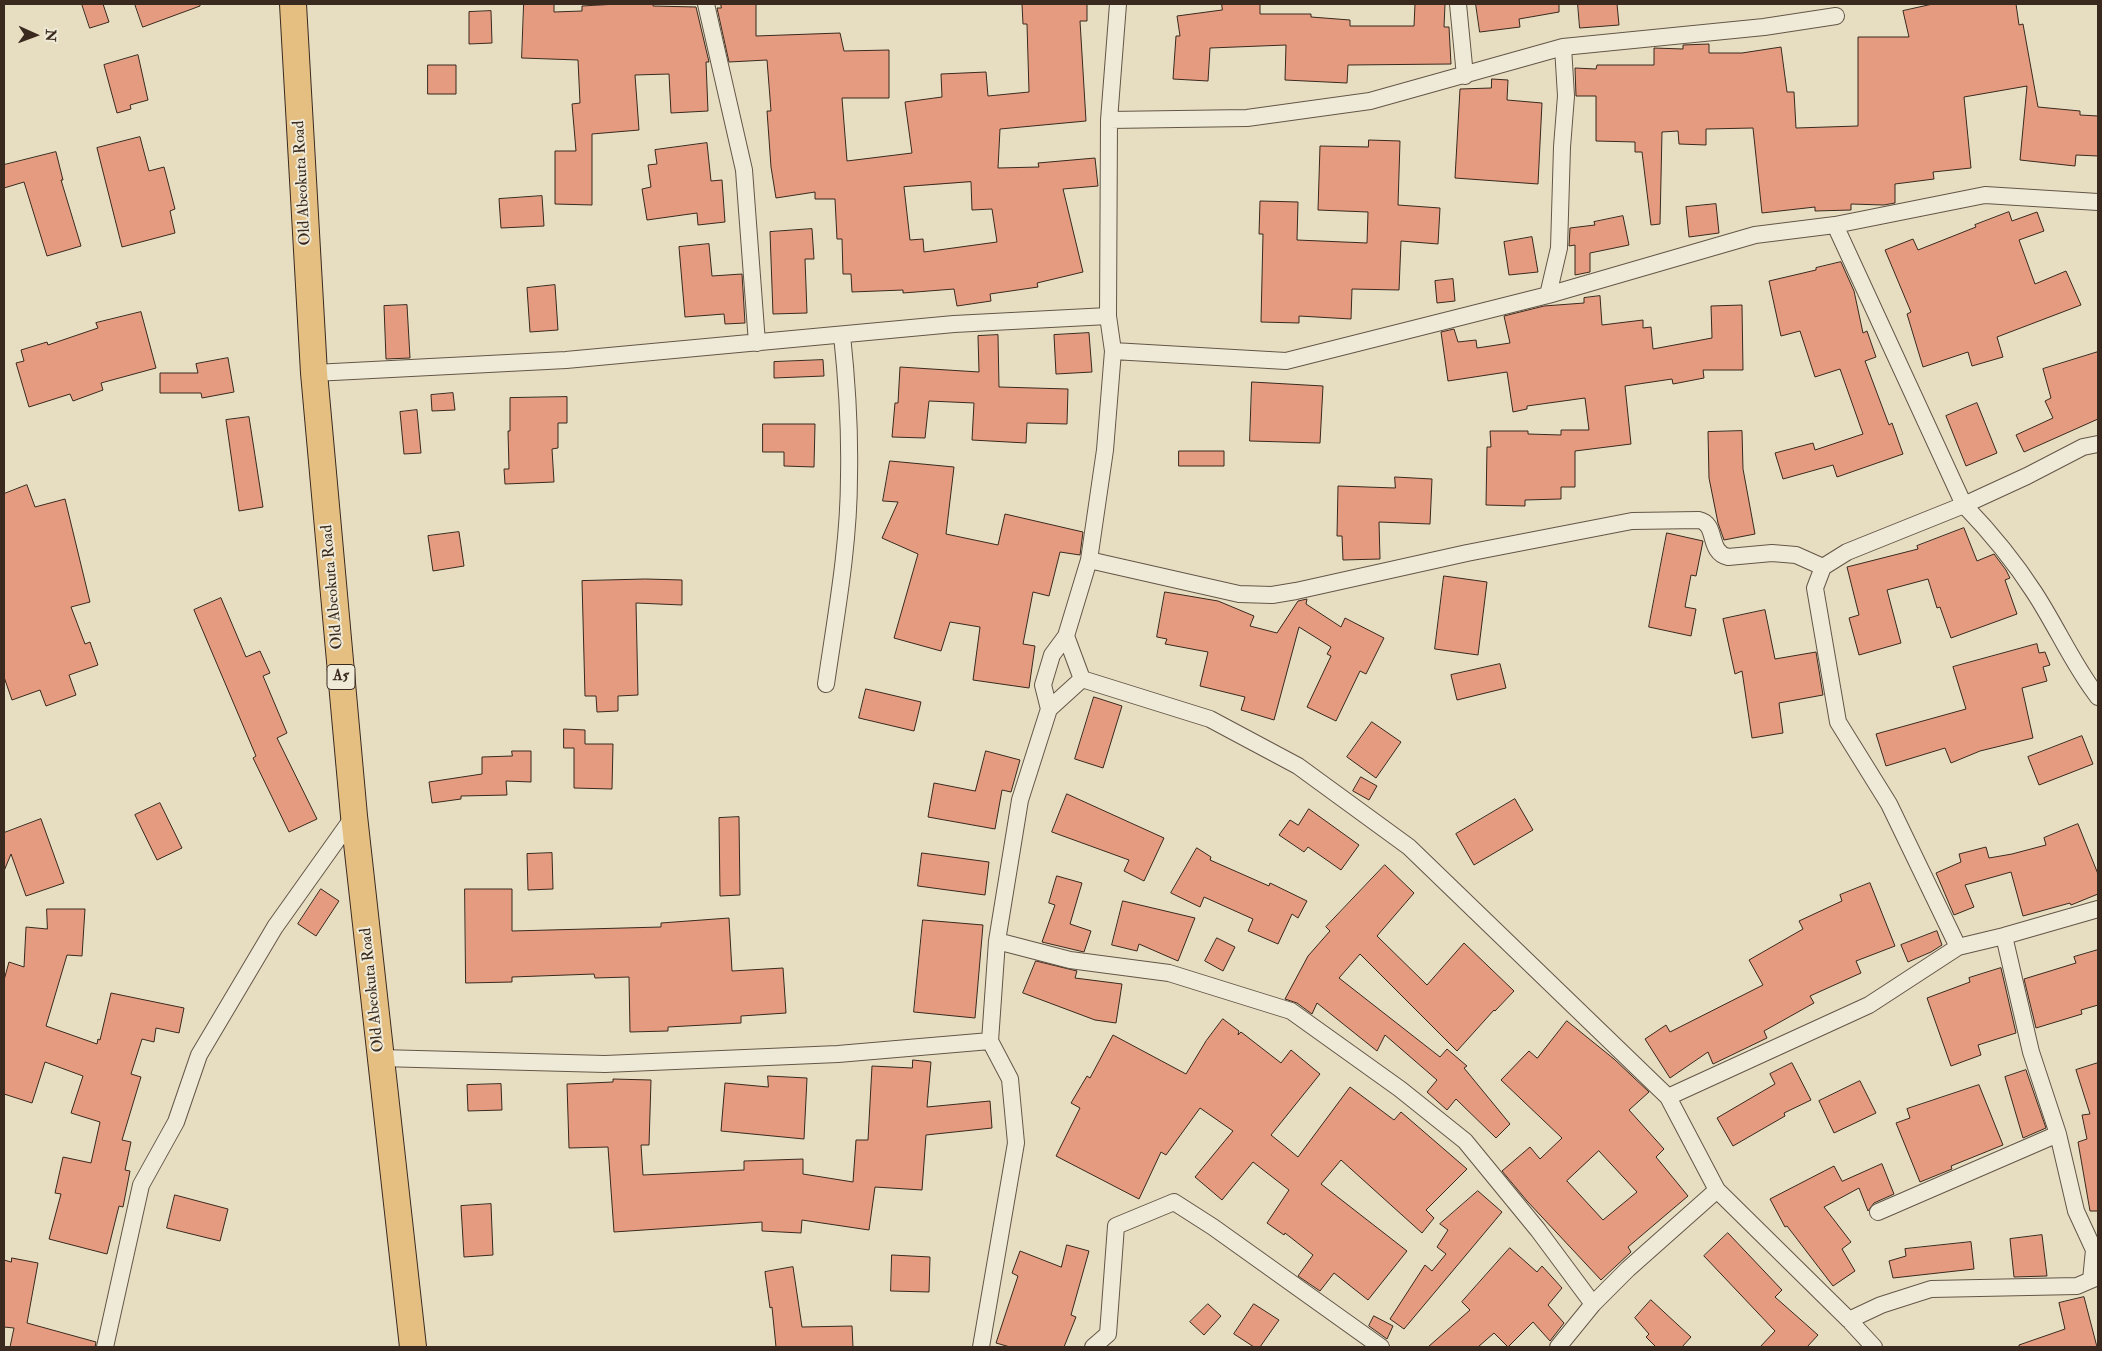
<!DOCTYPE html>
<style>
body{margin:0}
#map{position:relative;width:2102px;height:1351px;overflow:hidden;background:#e7dec2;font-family:"IM FELL Double Pica",serif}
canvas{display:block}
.frame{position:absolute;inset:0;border:5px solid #39291e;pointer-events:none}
.north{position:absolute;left:10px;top:10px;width:50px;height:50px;-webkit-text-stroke:4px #efead7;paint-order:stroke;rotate:92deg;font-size:14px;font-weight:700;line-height:20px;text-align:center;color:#39291e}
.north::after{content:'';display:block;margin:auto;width:18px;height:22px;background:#39291e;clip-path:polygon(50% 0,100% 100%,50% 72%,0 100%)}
</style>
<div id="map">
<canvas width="2102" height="1351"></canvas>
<div class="frame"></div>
<div class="north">N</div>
</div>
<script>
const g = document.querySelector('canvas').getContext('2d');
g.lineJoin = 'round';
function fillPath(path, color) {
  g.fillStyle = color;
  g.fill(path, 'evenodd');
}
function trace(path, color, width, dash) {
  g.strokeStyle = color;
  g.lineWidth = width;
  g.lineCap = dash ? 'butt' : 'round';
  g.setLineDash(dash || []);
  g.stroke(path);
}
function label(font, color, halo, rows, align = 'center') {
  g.font = font + ' "IM FELL Double Pica",serif';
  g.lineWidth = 4;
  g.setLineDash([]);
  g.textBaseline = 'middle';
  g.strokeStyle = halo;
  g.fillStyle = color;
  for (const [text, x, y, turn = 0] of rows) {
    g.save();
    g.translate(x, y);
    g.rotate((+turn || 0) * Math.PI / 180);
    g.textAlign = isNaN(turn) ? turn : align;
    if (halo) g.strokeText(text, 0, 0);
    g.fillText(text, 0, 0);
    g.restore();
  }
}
const building = new Path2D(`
 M82,4h21l6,18 -19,6z
 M135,4h65v2l-57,21z
 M524,4h30v8l28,-1v-5l35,-2h36v2l43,1 13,55h-3l2,49 -37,2 -2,-39 -34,1 4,55 -47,4v71l-37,-1v-53h21l-4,-47 8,-1 -2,-43 -56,-2z
 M721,4h35v32l84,-3 4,18 45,-1v48h-47l5,63 65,-8 -7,-51 37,-5 -1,-23 45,-2 2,24 41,-4 -2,-68h-4l-1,-20h65v17h-7l6,100 -86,8 -2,39 41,-1 -1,-4 57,-5 3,28 -35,3 20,83 -46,11 1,4 -48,7 1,7 -34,5 -3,-17 -51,4v-3l-51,2 -1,-18h-8l-1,-35h-5l-2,-40h-20v-7l-39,6 -5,-31 -4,-56h4l-4,-51 -38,2 -12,-54h4zM971,182l1,28 20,-1 5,33 -73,10 -1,-13 -13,1 -6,-53z
 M1222,4h38v10h51v3l39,3v6h64l1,-22h30l-1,23h5l2,37 -103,1 -1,18 -62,-3 1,-35 -76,3 -2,33 -35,-2 3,-43h4l-3,-20 45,-6z
 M1476,4h83v8l-40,7 1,8 -40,5z
 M1578,4h39l2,21 -39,3z
 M1933,4h83l3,21 4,-1 15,83 42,4v4l18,1v40l-22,-1 -1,11 -55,-6 7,-74 -63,11 7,71 -38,4 1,7 -39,5v19l-11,2 -33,-1v6l-36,1v-4l-53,6 -9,-85 -47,1v16l-27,-1 -1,-13 -16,1 -2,92 -9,1 -9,-73h-7v-10l-39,-1v-45h-20l-1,-28 21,1 1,-4h57v-17l29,1v-4l26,-1v9h33l39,-6 6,45h7l2,36 62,-2v-89h51l-6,-26z
 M491,11l1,32 -23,1v-32z
 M138,55l10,45 -18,5 1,4 -14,4 -13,-48z
 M428,65h28v29h-28z
 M1492,79l16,1 -1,20 35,3 -4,81 -83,-6 5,-89 31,-1z
 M140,137l9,34 15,-4 11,42 -5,2 5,22 -53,14 -25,-99z
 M1369,140l31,1 -2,64 42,3 -2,36 -37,-3 -2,49 -47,-1 -1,30 -52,-3v7l-38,-1 2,-88h-4l1,-33 38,1 -1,38 70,3 1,-31 -50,-2 2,-64 48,1z
 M707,143l4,38 11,-1 3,42 -27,3 -1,-12 -50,7 -5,-31 9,-2 -3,-22 9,-1 -2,-14z
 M56,152l7,28h-2l20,66 -34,10 -23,-74 -20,6v-23z
 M542,196l2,30 -43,2 -2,-29z
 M1716,204l3,29 -30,4 -3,-30z
 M2009,212l3,9 25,-9 7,19 -25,9 16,44 31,-13 15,34 -84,32 6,20 -31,9 -4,-14 -45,15 -16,-53 4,-2 -26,-62 28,-11 5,11 58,-23 -1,-2z
 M1623,216l6,29 -39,8v19l-15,3v-30l-6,1 1,-18 25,-3 -1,-3z
 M812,229l2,30h-9l2,54 -34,1 -3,-82z
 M1532,237l6,35 -29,3 -5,-33z
 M709,244l3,32 30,-2 3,49 -20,1 -1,-10 -39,3 -6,-70z
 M1841,262l13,29 9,42 4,-2 9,26 -11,4 24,64 3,-2 11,31 -66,23 -4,-12 -50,14 -8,-26 38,-10 2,7 48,-16 -23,-65 -25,8 -15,-46 -19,5 -12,-55 47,-11v-2z
 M1453,279l2,22 -18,2 -2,-22z
 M555,285l3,45 -28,2 -3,-44z
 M1600,296l2,29 41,-5v8l8,-1 2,22 59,-11 -1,-32 31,-1 1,65h-40l1,8 -31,6 -1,-5 -47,7 6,58 -56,7v36h-14v12l-36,1v6l-39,-1 1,-58h4l-1,-16h38v3l33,1v-5h28l-4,-32 -58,8v3l-14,3 -6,-40 -59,9 -7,-49 13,-3 4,13 18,-2 1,8 33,-5 -6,-27 40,-10 40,-3v-5z
 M407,305l3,53 -24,1 -2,-53z
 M141,312l15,56 -55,15 2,7 -30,11 -3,-7 -41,13 -13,-44 8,-2 -3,-11 26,-8 1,3 50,-17 -2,-5z
 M1089,333l3,39 -36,2 -2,-39z
 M998,335l1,52 69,2 -1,35 -40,-1 -1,20 -54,-3 2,-37 -45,-2 -4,37 -33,-1 3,-34h3l2,-36 79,5 -1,-36z
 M2098,352v67l-74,33 -8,-17 37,-17 -8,-17 6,-3 -8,-29z
 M228,358l6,34 -32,6 -1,-5h-41v-20h38l-2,-9z
 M823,360l1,16 -50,2v-16z
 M1252,382l71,4 -3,57 -70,-2z
 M453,393l2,17 -23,1 -1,-16z
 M567,397v26h-9v25l-6,1 2,33 -49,2 -1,-15h5l-1,-38h2v-33z
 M1977,403l20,50 -31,13 -20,-50z
 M417,410l4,43 -17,1 -4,-42z
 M249,417l14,90 -24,4 -13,-91z
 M763,424h52l-1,43 -30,-1v-14h-21z
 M1742,431l1,38 12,65 -31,6 -6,-17 -9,-45 -1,-46z
 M1179,451h45v15h-45z
 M890,461l64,6 -8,67 52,11 7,-31 78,18 -3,23 -20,-3 -11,44 -16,-4 -10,52 12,2 -6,42 -56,-8 7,-53 -30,-5 -9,29 -47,-13 24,-84 -36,-16 16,-36 -15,-1z
 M1395,477l37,2 -2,45 -51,-2 1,37 -37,1 -1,-24h-5l1,-50 57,2z
 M27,485l8,22 30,-8 25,103 -19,5 14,37 5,-2 8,23 -29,10 7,20 -30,11 -6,-16 -28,10 -8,-23v-183z
 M1964,528l13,33 17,-7 12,16 4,8 -5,2 12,34 -66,24 -11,-31 -3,1 -9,-29 -41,11 14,53 -42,12 -10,-37 10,-3 -12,-48 71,-18 -1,-3z
 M459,532l5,34 -31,5 -5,-35z
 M1667,533l36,8 -7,35 -5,-1 -6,32 11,2 -5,27 -42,-9z
 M1444,576l43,6 -9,73 -43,-6z
 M646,579l36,1v25l-46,-2 2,92 -20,1v15l-21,1 -1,-16h-11l-3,-115z
 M1165,592l53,9 36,15 -4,10 27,7 21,-32 9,-2 -1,5 35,23 4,-9 39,20 -18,36 -6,-3 -24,50 -29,-14 24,-51 -4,-2 4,-7 -32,-20 -25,93 -33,-10 4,-13 -45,-11 8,-34 -43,-8 2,-5 -10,-2z
 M221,598l25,59 14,-6 10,22 -7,3 24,57 -10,5 40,81 -28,13 -36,-74 3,-2 -62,-146z
 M1765,610l10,49 41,-7 7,43 -44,8 4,30 -31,5 -10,-67 -7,3 -12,-55z
 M2037,644l2,9 6,-1 5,13 -7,2 4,14 -25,7 11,50 -53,13 -29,12 -6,-15 -59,18 -10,-32 90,-25 -13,-42z
 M1500,664l6,24 -49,12 -6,-25z
 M866,689l55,13 -7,29 -55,-13z
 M1094,697l28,9 -19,62 -28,-9z
 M1372,722l29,20 -25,36 -29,-21z
 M564,729l21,1v14h28l-1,45 -38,-1v-40h-10z
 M2082,736l11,28 -54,21 -11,-28z
 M512,751h19v31l-25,-1 1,14 -46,1v3l-29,4 -3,-21 53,-8v-17l30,-1z
 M986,751l34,9 -9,32 -9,-2 -7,39 -67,-12 6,-34 41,8z
 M1361,777l16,9 -8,14 -16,-9z
 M1067,794l97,44 -20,43 -20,-10 5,-11 -77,-28z
 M1515,799l18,31 -59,35 -18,-31z
 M160,803l22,45 -25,12 -22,-45z
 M1309,809l50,36 -18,25 -33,-23 -4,5 -25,-17 11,-15 8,5z
 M739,817l1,78 -20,1 -1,-78z
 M41,819l23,64 -38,13 -15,-42 -7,17v-38z
 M2078,824l20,50v20l-27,11 -1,-2 -47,13 -12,-44 -46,13 9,22 -20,8 -18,-42 25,-11 -2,-8 27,-7 3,11 23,-4 34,-9 -2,-7z
 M1197,848l14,9 -1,3 59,26 1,-3 37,18 -9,17 -6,-4 -14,30 -30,-13 5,-12 -49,-22 -4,10 -29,-14z
 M552,853l1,36 -25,1 -1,-36z
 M922,853l67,9 -4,33 -67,-9z
 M1385,865l29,28 -37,43 50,49 37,-42 50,48 -19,20 -1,-1 -37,41 -97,-97 -21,24 101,79 7,-8 20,17 -3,2 46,56 -14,14 -40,-39 -9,11 -20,-18 10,-12 -52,-45 -8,16 -60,-48 -5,11 -15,-11 -12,-4 23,-43 22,-25 -4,-4z
 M1057,876l25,7 -12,41 21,7 -7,21 -42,-10 13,-37 -6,-2z
 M1870,883l25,63 -39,15 5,12 -51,23 4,7 -50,28 3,7 -54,26 -5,-12 -38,26 -25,-39 21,-14 4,7 93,-47 -14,-25 54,-31 -4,-8 43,-20 -2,-6z
 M321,889l18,12 -23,35 -18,-12z
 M465,889h47v42l149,-4v-4l68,-5 3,53 51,-3 3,45 -45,3v7l-73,4v4l-38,1 -1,-55 -34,1 -1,-4 -82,3v5l-46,1z
 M1123,901l72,17 -17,43 -39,-17 -2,7 -25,-6z
 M47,909h38l-3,47 -15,-1 -21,71 51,18 1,-5 2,1 11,-47 73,15 -5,25 -23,-5 -2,14 -12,-3 -11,35 10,3 -19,63 9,2 -6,28 5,1 -7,36 -4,-1 -12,48 -58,-15 12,-45 -6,-1 8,-36 28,6 9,-41 -29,-9 12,-37 -38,-14 -13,41 -28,-9v-114l5,-18 15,5 2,-40 21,2z
 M923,920l60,5 -8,93 -61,-6z
 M1937,931l5,14 -11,7 -23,10 -7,-17z
 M1217,938l18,9 -12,24 -18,-10z
 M2098,950v55l-17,5 1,4 -46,14 -12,-49 52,-16 -2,-6z
 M1036,961l41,10 -2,7 47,6 -6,39 -21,-3 -72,-27z
 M2001,968l15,65 -38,12 3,10 -30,11 -24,-68 43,-16 -1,-4z
 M1223,1019l16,12 -1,4 3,-3 40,31 10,-13 29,24 -49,61 27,22 52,-70 44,33 7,-8 66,57 -41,41 8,8 -12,15 -81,-73 -20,24 86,67 -39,49 -34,-27 -14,18 -22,-15 15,-21 -28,-22 -1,2 -17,-12 22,-33 -36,-28 -31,38 -27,-23 38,-46 -33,-23 -34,47 -5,-3 -22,47 -83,-43 24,-48 -9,-5 16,-27 3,2 23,-43 73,39 20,-33z
 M1567,1021l47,38 35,33 -20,18 35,39 -8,8 32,39 -60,51 3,5 -30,28 -74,-79 -25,-30 28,-24 10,12 22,-21 -61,-58 28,-29 8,7zM1599,1151l38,41 -34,28 -36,-39z
 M913,1060l18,2 -4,45 63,-6 2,27 -66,7 -4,55 -47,-3 -6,43 -67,-10 -1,13 -39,-2v-9l-148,10 -6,-85 -39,1 -2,-64 46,-2v-3l38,1 -2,65h-8l2,30 101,-5v-9l59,-2v15l50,8 3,-42h12l4,-74 40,2z
 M1792,1063l19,37 -27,13 1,3 -52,30 -16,-28 58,-34 -5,-10z
 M2098,1063v148h-8l-12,-69 9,-3 -5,-24 8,-1 -14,-44z
 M2026,1070l20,58 -23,10 -18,-61z
 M768,1076l39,2 -3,61 -83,-8 4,-48 43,4z
 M1860,1081l16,32 -42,20 -15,-32z
 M501,1084l1,26 -34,1 -1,-26z
 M1979,1085l24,60 -52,21 1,3 -32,13 -24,-59 14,-5 -3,-9z
 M1882,1164l12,30 -20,9 -6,8 -9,-23 -35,19 27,35 -9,7 13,22 -22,15 -46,-60 -2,1 -15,-28 64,-33 8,15z
 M1478,1191l24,21 -98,117 -14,-10 35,-54 7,6 14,-17 -9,-7 11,-17 -8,-6z
 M175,1195l53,14 -8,32 -53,-13z
 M491,1204l2,51 -29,2 -3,-51z
 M1728,1233l54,57 -7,7 43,38 -11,12h-47l15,-16 -71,-75z
 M2042,1235l5,41 -33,1 -4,-38z
 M1971,1242l3,27 -81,9 -4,-17 17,-5 -1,-7z
 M1067,1245l22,6 -18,64 5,2 -12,30h-54l-14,-4 22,-67 -6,-3 8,-22 41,16z
 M1510,1248l27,24 5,-6 20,22 -14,17 16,18 -14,18 -17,-19 -25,25 -14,-14 -16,14h-50l42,-37 -8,-8z
 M892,1255l38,2 -1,35 -38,-1z
 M12,1258l26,5 -11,60 69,19 -1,5h-85l4,-19 -10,-1v-67l7,2z
 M793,1267l9,60 50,-1 1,21h-77l-4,-40 -2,1 -5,-36z
 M2084,1297l13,50h-78v-2l46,-16 -6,-26z
 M1651,1300l40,37 -9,10h-26l-10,-10 3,-3 -14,-16z
 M1208,1304l13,12 -17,19 -14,-13z
 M1254,1304l25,16 -19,27h-6l-20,-13z
 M1374,1316l19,10 -6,13 -18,-13z`);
fillPath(building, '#e59b7f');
trace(building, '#39291e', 1);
const minor = new Path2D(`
 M706,4l38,166 13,173
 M1458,4l7,72
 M1109,120l138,-2 123,-17 193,-54 201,-20 72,-11
 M1835,225l129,280c26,27 50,56 70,87 23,35 39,73 64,105
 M1548,295l11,-47 3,-101 4,-51 -3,-49
 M1113,351l173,10 262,-66 207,-60 80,-10 150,-30 113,7
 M314,373l252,-13 388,-36 154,-8
 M1089,560l150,34 33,1 24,-4 171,-38 165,-32 67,-1c19,4 8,32 29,37l44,-4 24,2 27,12
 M1082,679l128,40 88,47 111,81 259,250 49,93 132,130 25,27
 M826,684c10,-69 23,-138 23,-208 1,-47 -2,-94 -7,-141
 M1049,709l33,-30 -16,-43
 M2004,936l27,116 27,82 18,77 18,39 -3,30
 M997,941l73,19 99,13 122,38 109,78 65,52 73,89 55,74
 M1958,947l-69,-143 -51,-82 -23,-134 8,-21 24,-15 117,-47 63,-29 56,-29 15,-3
 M380,1058l225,6 233,-10 152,-13
 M1668,1097l201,-92 89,-58 46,-11 94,-27
 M1878,1212l180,-78
 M1849,1320l32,-15 50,-16 146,-3 21,-9
 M105,1347l36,-162 35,-63 23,-67 76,-128 79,-111
 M981,1347l35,-204 -6,-64 -20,-38 7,-100 23,-141 29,-91 -6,-24 9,-30 14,-19 23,-76 16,-110 8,-99 -5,-35 1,-196 9,-116
 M1093,1347l15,-13 8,-108 58,-24 39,25 168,120
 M1558,1347l35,-43 35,-35 89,-79`);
const trunk = new Path2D(`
 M293,4l21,369 40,443 59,531`);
trace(minor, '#645647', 18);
trace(trunk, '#39291e', 28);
trace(minor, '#efead7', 16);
trace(trunk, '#e4bf81', 26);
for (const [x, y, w] of [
 [341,677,28]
]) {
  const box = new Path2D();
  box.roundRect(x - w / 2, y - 12.5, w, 25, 4);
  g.fillStyle = '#efead7';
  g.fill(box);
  trace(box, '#39291e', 1);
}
label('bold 15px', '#39291e', null, [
 ["A5",341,677]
]);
label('16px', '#39291e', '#efead7', [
 ["Old Abeokuta Road",303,183,-93],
 ["Old Abeokuta Road",333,587,-95],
 ["Old Abeokuta Road",373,990,-96]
]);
</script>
